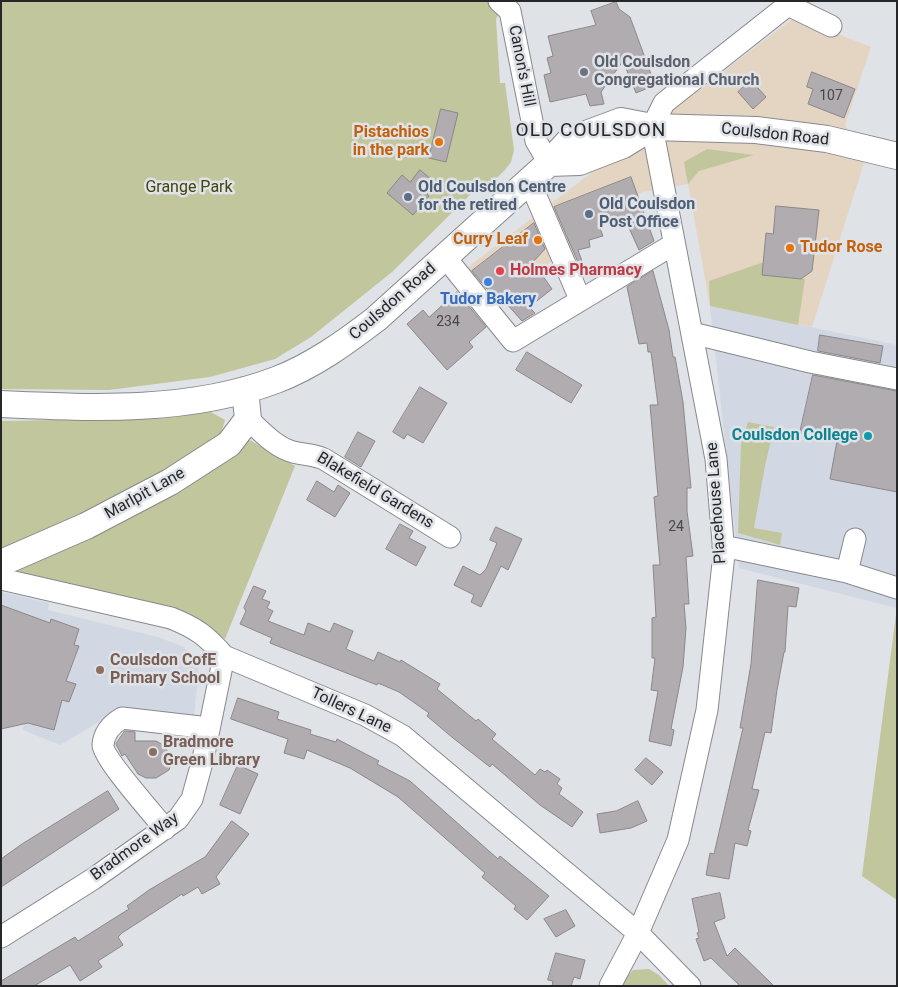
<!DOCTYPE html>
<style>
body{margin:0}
#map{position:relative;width:898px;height:987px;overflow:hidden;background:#dfe2e6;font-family:Roboto,sans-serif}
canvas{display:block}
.frame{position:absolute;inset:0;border:2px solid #262729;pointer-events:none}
</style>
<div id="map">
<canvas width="898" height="987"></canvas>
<div class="frame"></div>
</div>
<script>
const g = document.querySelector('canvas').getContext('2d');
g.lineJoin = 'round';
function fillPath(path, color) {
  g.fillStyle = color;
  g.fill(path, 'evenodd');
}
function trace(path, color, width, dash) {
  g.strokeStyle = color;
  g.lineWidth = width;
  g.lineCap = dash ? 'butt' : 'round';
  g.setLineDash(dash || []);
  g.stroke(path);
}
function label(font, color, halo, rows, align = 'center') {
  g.font = font + ' Roboto,sans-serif';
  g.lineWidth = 5;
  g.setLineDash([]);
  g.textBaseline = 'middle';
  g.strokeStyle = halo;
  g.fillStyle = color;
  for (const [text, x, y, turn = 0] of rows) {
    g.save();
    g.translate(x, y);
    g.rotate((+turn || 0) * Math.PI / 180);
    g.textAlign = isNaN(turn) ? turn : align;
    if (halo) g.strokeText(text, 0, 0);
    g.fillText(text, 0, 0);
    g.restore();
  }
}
fillPath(new Path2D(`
 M795,17l76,30 -26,78 19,38 -52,164 -102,-21 -22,-122 -46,8 -156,120 -31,-35z`), '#e4d5c3');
fillPath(new Path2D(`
 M710,306l187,39v555l-35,-24 35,-268 -158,-40z
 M1,592l48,11 -1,7 110,27 26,10 15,20 -5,49 -74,-7 -60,36 -37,-15 4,-26h-26z`), '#d1d8e3');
fillPath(new Path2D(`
 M1,1h505l-10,18 4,64h5l9,67 -3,12 -6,8 -19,18 -5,-4 -89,88 -81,65 -36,22 -65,18 -101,13 -108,-1z
 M707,149l47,6 -55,16 -11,13 -4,-22z
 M764,262l-1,13 42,4 -7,46 -88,-19 -1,-25z
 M207,410l18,10 -4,14 -54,38 -166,83v-134l115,-2z
 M748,422l26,5 -9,39 -11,62 28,5 -2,12 -42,-12 3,-89z
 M248,439l47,27 -70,173 -41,-25 -171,-41 130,-65z
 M897,607v293l-35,-24z
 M649,969l10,6 10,11h-51l15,-16z`), '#c2c69d');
const building = new Path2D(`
 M616,2l3,7 11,8 25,68 -19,8 -13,-32 -22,31 3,12 -14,2 -4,-12 -36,8 -6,-27 7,-2 -4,-15 6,-2 -5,-20 48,-11 -5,-14z
 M812,72l43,17 -11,29 -36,-14 5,-15 -6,-2z
 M751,80l15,17 -13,12 -15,-17z
 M441,109l17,4 -12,49 -17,-4z
 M420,170l16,13 -9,11 2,2 -16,19 -26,-22 15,-18 8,7z
 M631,177l23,64 -15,9 -15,-33 -25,9 4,10 -14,4 1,7 -12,3 9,25 -3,1 -30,-69z
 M776,206l43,4 -7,61 -11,8 -39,-4 4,-42 7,1z
 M534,223l11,26 -12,13 19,27 -23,18 6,6 -13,8 -26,-29 -4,3 -20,-24z
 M653,271l16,59 4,27h2l8,45 8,86h-4v23l6,45 -7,1 3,47h-5l2,24 -3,39 -12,62 3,1 -3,16 -22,-5 9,-50 -7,-1 4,-32h-3v-40l4,-1 -3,-52h7l-6,-68 4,-1 -8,-91h8l-7,-53h-3l-1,-9 -8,1 -12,-57z
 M457,292l29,35 -17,15 4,5 -26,23 -40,-46 16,-14 6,7z
 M820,335l63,11 -3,17 -62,-12z
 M527,352l55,33 -11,18 -55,-33z
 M813,375l84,16v101l-67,-13 7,-38 -37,-8z
 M420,387l27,16 -24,40 -16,-9 -3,5 -11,-7z
 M358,432l17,9 -14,26 -16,-10z
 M317,481l17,11 4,-7 12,8 -15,24 -28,-17z
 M400,524l13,7 -4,7 17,9 -10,19 -30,-17z
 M496,527l26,12 -14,31 -7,-4 -20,41 -10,-5 3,-7 -20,-10 9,-19 17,9 6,-6 11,-26 -7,-3z
 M758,580l41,8 -3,19 -8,-1 -3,46h-1l-7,38 -6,43 -6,-1 -13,57 7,1 -11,40 3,1 -4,15 -12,-3 -6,36 -23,-4 4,-22 4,1 29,-126h-3l11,-64z
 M254,586l12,5 -4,8 8,3 -3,6 6,3 -5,10 36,14 4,-12 22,9 4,-9 19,8 -7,18 28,12 4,-9 22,10 1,-2 39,24 -3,5 39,32 2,-2 18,15 -4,5 43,36 5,-6 5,3 2,-2 13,9 -3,5 5,4 -3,6 24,18 -11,15 -32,-22 -48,-41 -2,3 -37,-29 -26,-22 2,-3 -30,-21 -21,-9 -1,2 -107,-42 2,-5 -32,-14 6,-13 -2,-3z
 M1,605l49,18 1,-4 28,10 -5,16 5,1 -13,35 10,3 -7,18 -7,-2 -8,30 -26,-7 -27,6z
 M238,698l41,14 -2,7 34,11 -1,4 26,8 1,-3 42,22 -2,3 33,17 88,78 2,-3 49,40 -22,24 -13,-11 2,-3 -34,-29 3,-4 -87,-76 -48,-29 -43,-18 -3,9 -20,-6 4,-14 -57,-20z
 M125,731l10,1v9h21l9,5 7,15 -3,9 -13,8h-10l-8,-4 -13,-20 -3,2 -6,-12z
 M646,758l17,14 -11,13 -17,-15z
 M238,765l20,9 -18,40 -20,-9z
 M108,791l11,18 -118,78v-28l21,-15z
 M638,801l9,20 -16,7 -31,5 -3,-19 19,-3z
 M232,821l17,13 -33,43 4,7 -18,10 -4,-7 -15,9 -1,-2 -60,39 -4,4 5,8 -25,16 4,6 -22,14 -10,-16 -36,21h-33v-5l74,-44 3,4 51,-32 -2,-3 22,-16 56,-33z
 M720,893l5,25 -11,4 13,34 8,-8 39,38h-34l-29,-28 -7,3 -8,-22 3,-1 -2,-5 2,-1 -7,-33z
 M566,910l9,16 -19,11 -12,-18z
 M556,953l29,7 -5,19 -6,-2 -3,9h-19l1,-5 -5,-1z`);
fillPath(building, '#b0acaf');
trace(building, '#8c878a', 1);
const minor = new Path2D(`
 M499,1l11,10 26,130 13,22
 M788,5l43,21
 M529,180l51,119
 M445,257l68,84 161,-97
 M692,333l118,29 87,17
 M248,419c14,13 27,28 45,33 12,3 19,2 31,7l126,78
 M723,546l124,26 8,-33
 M847,572l50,16
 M1,579l170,39c25,10 36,18 53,38l141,59 38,21 235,197 52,53
 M165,829c-11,-14 -62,-71 -62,-84 1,-13 9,-21 19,-27l87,10
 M1,937l92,-58 85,-60 14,-20 11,-40 21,-103
 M610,986l28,-53 40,-93 29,-130 17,-156 -8,-95 -64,-332 12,-24 129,-102`);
const major = new Path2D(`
 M549,163l30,-1 44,-17 29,-18
 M1,404c91,4 188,9 275,-24 37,-14 70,-38 100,-61l173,-156 21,-23 51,-19 31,6 104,3 71,9 70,17
 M1,563l85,-37 84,-44 59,-38 19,-25 -3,-29`);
trace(minor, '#87898d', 23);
trace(major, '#87898d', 28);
trace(minor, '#fff', 21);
trace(major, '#fff', 26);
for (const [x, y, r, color] of [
 [584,72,5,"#6b7280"],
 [439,142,5,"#e8710a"],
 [408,197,5,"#5c6f8a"],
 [589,214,5,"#5c6f8a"],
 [538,240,5,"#e8710a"],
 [790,248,5,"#e8710a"],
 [500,271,5,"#e0444e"],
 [488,282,5,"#3f7fe0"],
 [868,436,5,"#0f9aa8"],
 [100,670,5,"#8d6e63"],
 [153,752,5,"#8d6e63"]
]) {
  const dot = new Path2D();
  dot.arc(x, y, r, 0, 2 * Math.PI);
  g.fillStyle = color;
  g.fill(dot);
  trace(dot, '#dfe2e6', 2);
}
label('14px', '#48484a', null, [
 ["107",831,96],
 ["234",448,322],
 ["24",676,527]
]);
label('bold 16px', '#5b616d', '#dfe2e6', [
 ["Old Coulsdon",594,63],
 ["Congregational Church",594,81]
], 'left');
label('16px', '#262729', '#dfe2e6', [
 ["Canon's Hill",521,66,79],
 ["Coulsdon Road",775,135,6],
 ["Coulsdon Road",393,302,-41],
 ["Blakefield Gardens",375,491,31],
 ["Marlpit Lane",145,494,-29],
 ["Placehouse Lane",717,503,-94],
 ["Tollers Lane",351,711,25],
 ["Bradmore Way",135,847,-36]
]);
label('bold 16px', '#c56008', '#dfe2e6', [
 ["Pistachios",429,133],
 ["in the park",429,151],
 ["Curry Leaf",528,240],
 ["Tudor Rose",800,248,"left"]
], 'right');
label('16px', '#42440f', '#dfe2e6', [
 ["Grange Park",189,188]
]);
label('bold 16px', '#4e5e75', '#dfe2e6', [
 ["Old Coulsdon Centre",418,188],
 ["for the retired",418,206],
 ["Old Coulsdon",599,205],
 ["Post Office",599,223]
], 'left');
label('bold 16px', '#be3a42', '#dfe2e6', [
 ["Holmes Pharmacy",510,271]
], 'left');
label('bold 16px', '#366cbe', '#dfe2e6', [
 ["Tudor Bakery",488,300]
]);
label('bold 16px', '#0d838f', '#dfe2e6', [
 ["Coulsdon College",858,436]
], 'right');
label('bold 16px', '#785e54', '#dfe2e6', [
 ["Coulsdon CofE",110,661],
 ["Primary School",110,679],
 ["Bradmore",163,743],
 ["Green Library",163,761]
], 'left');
g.letterSpacing = '1px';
label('19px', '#262729', '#dfe2e6', [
 ["OLD COULSDON",591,131]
]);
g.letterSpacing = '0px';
</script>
